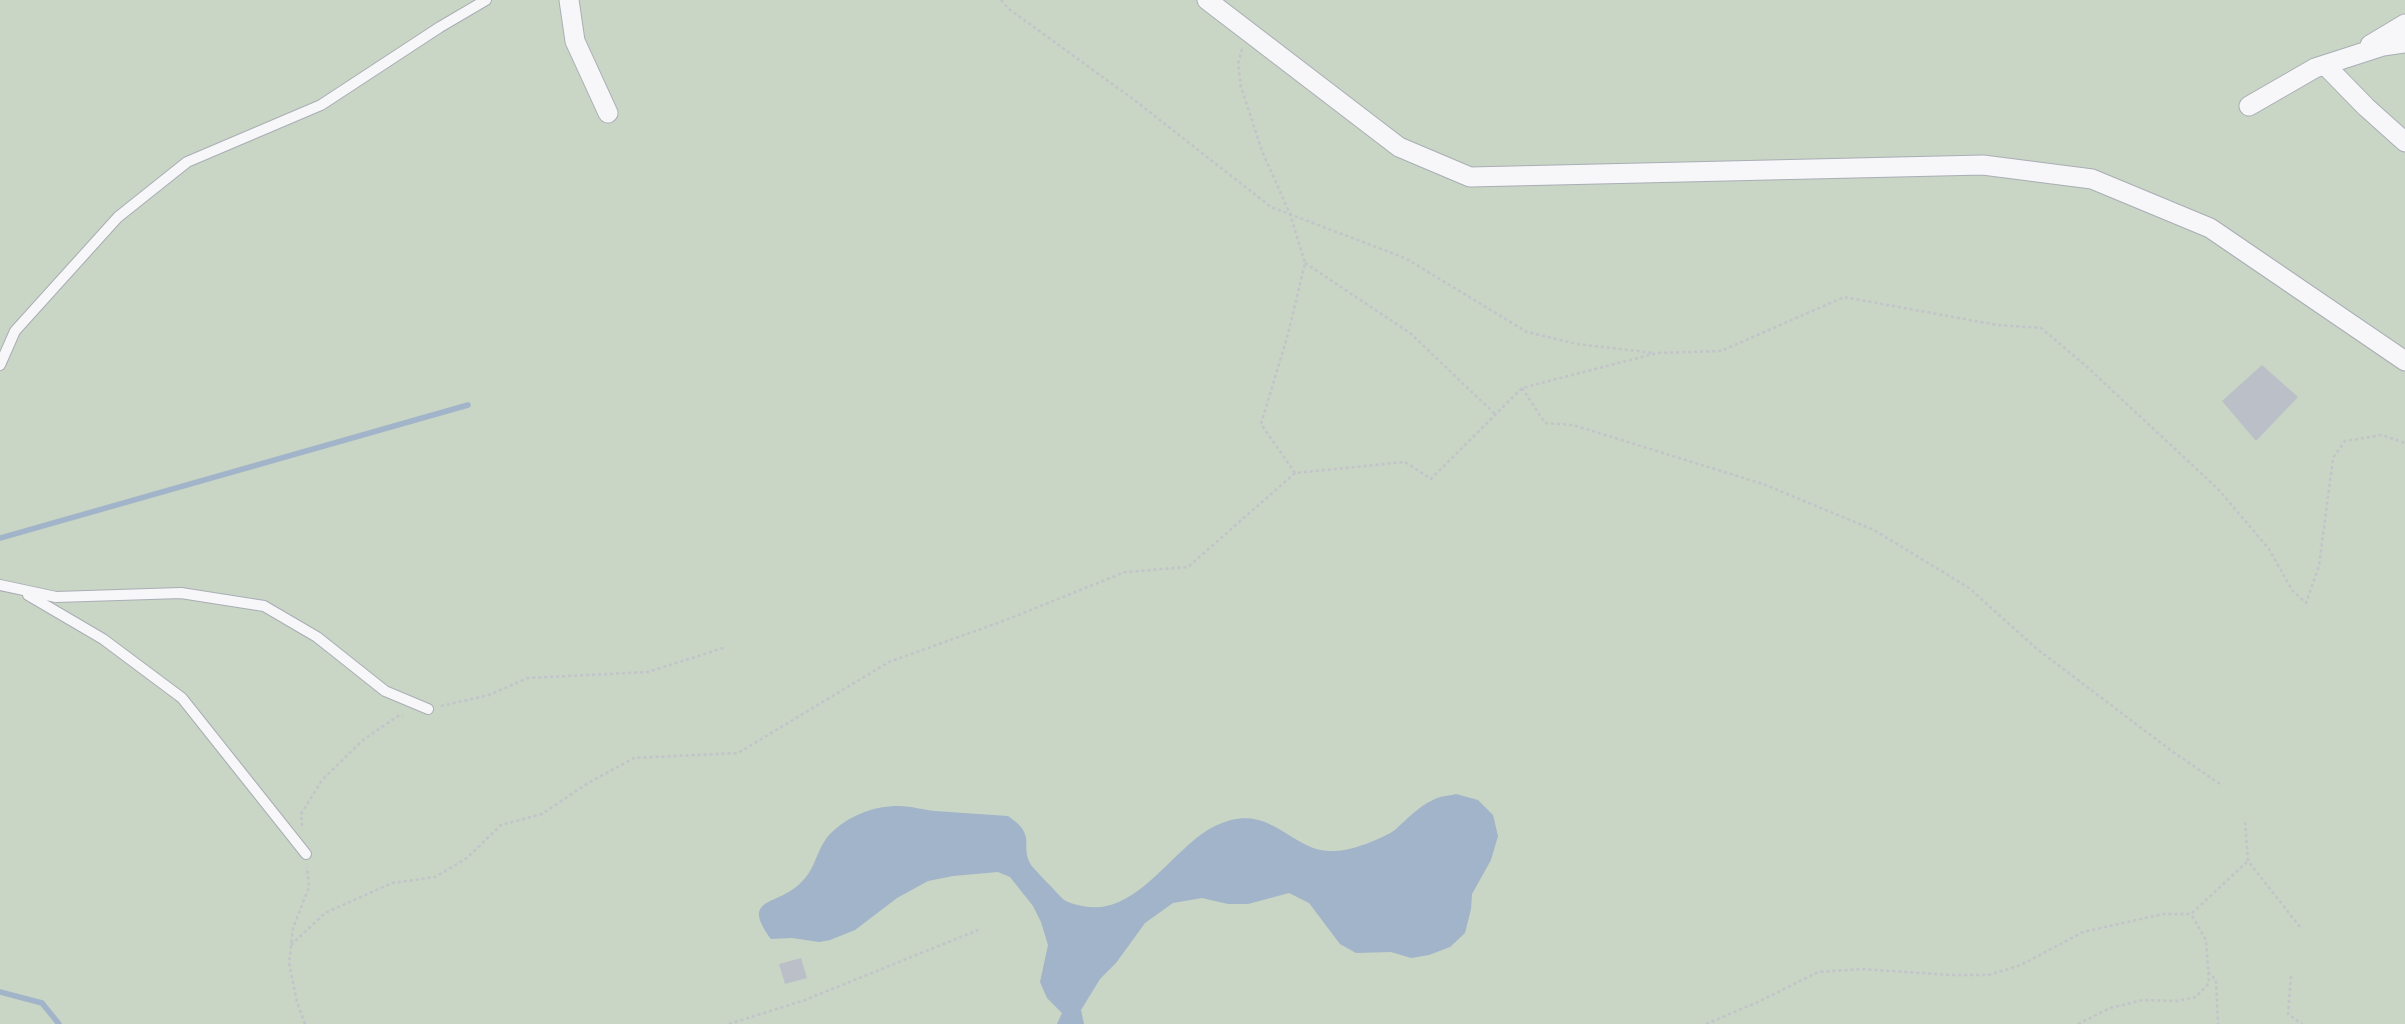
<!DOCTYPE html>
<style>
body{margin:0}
canvas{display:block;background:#e4e7eb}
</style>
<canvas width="2405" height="1024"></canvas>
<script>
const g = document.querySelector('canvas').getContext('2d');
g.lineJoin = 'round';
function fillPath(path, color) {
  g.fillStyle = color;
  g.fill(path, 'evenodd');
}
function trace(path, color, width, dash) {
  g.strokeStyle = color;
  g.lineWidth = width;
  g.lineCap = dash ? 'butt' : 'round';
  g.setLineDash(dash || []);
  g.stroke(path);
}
fillPath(new Path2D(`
 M0,0h2405v1024h-2405z`), '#c9d5c5');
fillPath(new Path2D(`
 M1456,794l22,6 15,15 5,21 -7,24 -19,34 -1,15 -6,24 -15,14 -21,8 -18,3 -20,-6 -35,1 -16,-9 -31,-41 -20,-10 -41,11h-20l-26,-6 -29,5 -28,20 -29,40 -16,16 -19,31 3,14h-27l5,-11 -15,-15 -7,-16 8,-37 -7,-23 -8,-16 -23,-29 -12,-5 -45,4 -25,5 -31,17 -42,32 -25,10 -11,2 -27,-4 -21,1c-29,-40 1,-33 25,-52 21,-16 19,-37 34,-53 18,-18 43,-28 69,-28 12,0 24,4 36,5 24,2 48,3 73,5 30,20 11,29 23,49 1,2 31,33 33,35 5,3 13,5 18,6 55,12 90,-59 133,-80 57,-28 75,28 120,25 16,0 47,-12 60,-21 12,-11 23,-23 38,-30 6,-4 16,-4 23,-6z`), '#a1b4c9');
trace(new Path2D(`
 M0,538l468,-133
 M0,992l42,11 17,21`), '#a1b4c9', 5.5);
fillPath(new Path2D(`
 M2262,365l36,32 -42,44 -34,-40z
 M801,958l6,20 -22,6 -6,-20z`), '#bbc0c8');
const lane = new Path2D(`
 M0,365l15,-34 103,-114 69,-55 134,-57 119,-78 46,-27
 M0,585l56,12 125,-4 83,13 53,31 68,54 43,18
 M28,595l75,44 79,59 124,156`);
const street = new Path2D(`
 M569,0l6,41 33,72
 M1207,0l192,147 71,30 513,-12 109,14 118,49 195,133
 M2370,45l35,-21
 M2325,65l41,42 39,35
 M2249,106l66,-38 68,-22 22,-3`);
trace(lane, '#a9aeb5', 12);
trace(street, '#a9aeb5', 21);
trace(new Path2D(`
 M1001,0l8,9 124,90 138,108 134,51 122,74 50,12 77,9
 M1242,49l-4,15 3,23 21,64 28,63 15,49 -17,71 -27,90 34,49
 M1305,263l105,70 86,82
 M1522,388l23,35 28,2 190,59 111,46 95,58 68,61 136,103 47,32
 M441,706l48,-11 39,-17 120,-6 78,-25
 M2245,822l3,39 52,66
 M302,826l-1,-12 21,-34 41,-40 35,-24 5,-1
 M291,945l34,-32 67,-30 43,-6 32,-19 34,-33 41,-11 46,-31 46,-25 104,-5 151,-91 117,-42 119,-48 63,-5 107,-94 110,-11 26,17 91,-91 135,-35 64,-2 123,-54 153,28 44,3 45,38 132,123 51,60 23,41 14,13 13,-37 14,-108 12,-17 37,-6 23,8
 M2208,972l8,8 2,44
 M2291,976l-3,38 14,10
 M305,1024l-8,-22 -8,-39 4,-35 16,-41 -2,-20
 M729,1024l76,-24 173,-70
 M1706,1024l52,-22 60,-30 43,-3 90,6h37l33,-10 62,-33 80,-18h28l57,-53
 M2078,1024l32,-16 33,-8 34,1 19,-4 13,-14 -3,-43 -15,-26`), '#c2c4ca', 2.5, [3, 3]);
trace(lane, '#f7f7f9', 10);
trace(street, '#f7f7f9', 19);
</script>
